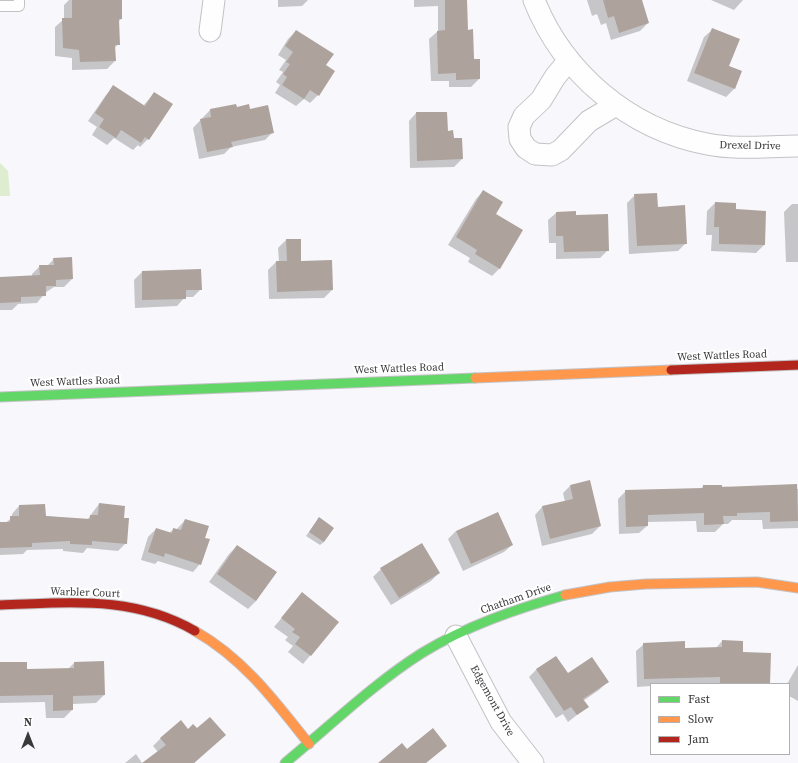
<!DOCTYPE html>
<style>
body{margin:0}
#map{position:relative;width:798px;height:763px;overflow:hidden;background:#f8f7fb;font-family:"Source Serif 4",serif}
canvas{display:block}
.legend{position:absolute;left:650px;top:683px;width:140px;height:72px;box-sizing:border-box;background:#fff;border:1px solid #b0afb1;margin:0;padding:5px 7px;list-style:none;font-size:12px;color:#39383b}
.legend li{display:flex;align-items:center;gap:8px;height:20px}
.legend b{width:20px;border:1px solid #b0afb1}
.north{position:absolute;left:8px;top:715px;width:40px;height:40px;-webkit-text-stroke:3px #fff;paint-order:stroke;rotate:0deg;font-size:11px;font-weight:700;line-height:16px;text-align:center;color:#39383b}
.north::after{content:'';display:block;margin:auto;width:14px;height:18px;background:#39383b;clip-path:polygon(50% 0,100% 100%,50% 72%,0 100%)}
</style>
<div id="map">
<canvas width="798" height="763"></canvas>
<ul class="legend">
<li><b style="height:5px;background:#63d668"></b>Fast</li>
<li><b style="height:5px;background:#ff974d"></b>Slow</li>
<li><b style="height:5px;background:#b3261e"></b>Jam</li>
</ul>
<div class="north">N</div>
</div>
<script>
const g = document.querySelector('canvas').getContext('2d');
g.lineJoin = 'round';
function fillPath(path, color) {
  g.fillStyle = color;
  g.fill(path, 'evenodd');
}
function trace(path, color, width, dash) {
  g.strokeStyle = color;
  g.lineWidth = width;
  g.lineCap = dash ? 'butt' : 'round';
  g.setLineDash(dash || []);
  g.stroke(path);
}
function label(font, color, halo, rows, align = 'center') {
  g.font = font + ' "Source Serif 4",serif';
  g.lineWidth = 4;
  g.setLineDash([]);
  g.textBaseline = 'middle';
  g.strokeStyle = halo;
  g.fillStyle = color;
  for (const [text, x, y, turn = 0] of rows) {
    g.save();
    g.translate(x, y);
    g.rotate((+turn || 0) * Math.PI / 180);
    g.textAlign = isNaN(turn) ? turn : align;
    if (halo) g.strokeText(text, 0, 0);
    g.fillText(text, 0, 0);
    g.restore();
  }
}
fillPath(new Path2D(`
 M0,163l8,8 2,25h-10z`), '#deedcf');
fillPath(new Path2D(`
 M69,0h25l27,19 -3,3 1,22 -5,4 1,13 -8,8 -35,1v-12l-17,-2v-29l9,-8v-14z
 M278,0h30l-6,6 -24,1z
 M414,0h52l1,31 12,48 -8,8h-22v-6h-18l-2,-42 9,-8v-25l-24,1z
 M587,0h54l7,23 -8,8 -29,9 -5,-17 -5,2 -4,-11 -5,2z
 M711,0h32l-9,10z
 M712,30l16,36 13,5 -7,18 -8,8 -39,-16 17,-44z
 M296,31l29,35 -7,29 -8,8 -6,-4 -8,7 -21,-13 5,-8 -4,-3 7,-10 -4,-2 7,-10 -8,-5 10,-16z
 M114,87l29,19 11,-13 -6,46 -8,8 -2,-2 -5,5 -19,-12 -7,7 -15,-10 5,-8 -9,-6 18,-26z
 M235,105l1,3 14,2 23,22 -8,8 -34,7 -7,7 -25,5 -6,-31 17,-18z
 M416,113l31,19 6,7 9,20 -8,8 -44,1 -1,-47z
 M483,191l11,24 6,53 -8,8 -24,-14 2,-4 -22,-13 28,-46z
 M635,195l22,13 29,35 -8,8 -49,3 -2,-51z
 M715,203l20,7 29,35 -8,8 -45,-2 1,-16h-6l1,-24z
 M792,204h6v58h-12l-2,-50z
 M575,212v4l33,34 -8,8 -44,1v-16h-7l-1,-23 8,-7z
 M286,240l14,22 32,28 -8,8 -55,1 -1,-29 8,-8h3l-1,-14z
 M54,259l18,20 -8,8h-10l-9,6 -8,10 -19,1 -6,6h-12v-32l32,-2v-2l8,-8h7z
 M142,272l59,17 -8,8h-8l-8,9 -42,2 -1,-28z
 M571,485l29,41 -8,8 -50,12 -7,-31 7,-8 23,-5 -2,-9z
 M703,486l95,3v39l-35,1 -1,-9h-30l-4,4h-5l-8,8h-18l-1,-11 -49,1v4l-8,7 -20,1 -1,-35 8,-8 75,-2z
 M99,504l24,15 3,24 -8,8 -31,-3 -4,5 -20,-2v-2l-36,1 -4,4 -23,1v-32h5l7,-5v-4l7,-8 26,10 42,4z
 M319,518l5,24 -4,3 -14,-9z
 M185,520l19,18 -4,26 -7,8 -35,-11 -3,3 -14,-4 7,-23 8,-8 13,4 5,-4 2,1z
 M456,531l56,14 -8,7 -41,19 -15,-32z
 M237,546l38,26 -19,29 -8,8 -39,-27 20,-28z
 M381,569l58,4 -8,8 -40,24 -18,-28z
 M302,594l36,28 -35,42 -15,-12 5,-6 -8,-6 3,-3 -14,-10z
 M722,641l20,12 27,31h-118v2l-14,1 -1,-36 8,-7 40,5 32,-1z
 M0,663l26,7 42,-1 6,-6 30,32 -8,8 -24,1v6l-8,8h-18l-1,-16 -45,1z
 M798,665v36l-9,-5v-12h-2z
 M537,669l30,6 40,7 -8,8 -16,11 4,6 -19,15 -5,-8 -7,4 -27,-41z
 M196,729l29,6 -31,28h-50l14,-11 -5,-6 8,-8z
 M136,754l6,9h-17z`), '#0003');
fillPath(new Path2D(`
 M72,0h50v19h-3l1,26h-5l1,16 -36,1 -1,-12 -16,-2 -1,-30h10z
 M445,0h22l1,30 5,-1 1,30h6v20l-24,1v-7l-18,1 -1,-43 8,-1z
 M603,0h39l7,23 -30,10 -5,-17 -6,2z
 M712,28l28,11 -11,27 13,5 -7,18 -41,-16z
 M296,30l38,24 -8,11 9,6 -16,25 -9,-6 -6,9 -22,-14 5,-8 -4,-3 7,-10 -4,-2 7,-10 -8,-6z
 M113,85l32,21 9,-14 19,12 -24,36 -4,-3 -4,6 -20,-13 -5,8 -17,-11 5,-8 -9,-6z
 M236,104l1,3 12,-3 1,5 18,-4 6,28 -43,9 2,5 -26,5 -7,-33 11,-2 -1,-8z
 M416,112h31l1,19 5,-1 1,8h8l1,21 -46,2z
 M483,190l20,12 -7,12 27,16 -23,39 -25,-15 2,-4 -21,-13z
 M657,193l1,14 27,-2 2,39 -50,2 -3,-52z
 M715,202l21,1v6l30,2 -1,34 -46,-1v-17h-5z
 M576,211v4l32,-1 1,37 -45,1 -1,-16h-7v-24z
 M286,239h15v22l31,-1 1,30 -56,2 -1,-31h11z
 M72,257l1,22 -17,1v6h-10v10l-25,1v5l-21,1v-26l40,-2 -1,-10h15l-1,-7z
 M201,269l1,21h-16v9l-44,1v-29z
 M590,480l11,46 -51,13 -8,-33 31,-7 -3,-14z
 M797,484l1,37 -28,1v-10l-33,1v3h-14l1,8 -20,1v-12l-56,2v11l-22,1 -1,-37 78,-2v-3h19v2z
 M99,503l26,3 -1,12h5l-2,26 -35,-3v4l-22,-1v-3l-38,2v4l-32,1v-26h10v-6h9v-11l26,-1 1,12 44,3v-4h8z
 M498,512l15,33 -42,19 -15,-33z
 M319,517l15,11 -10,14 -15,-10z
 M185,519l24,7 -4,12 5,1 -9,26 -36,-12 -1,4 -16,-5 8,-24 16,5 1,-5 8,2z
 M422,543l18,30 -41,25 -19,-30z
 M237,545l40,27 -21,29 -39,-27z
 M302,592l37,30 -28,34 -16,-12 5,-7 -8,-5 3,-3 -14,-11z
 M722,640l21,1v11l28,1 -1,31h-50v-7l-76,2 -1,-36 42,-2v7l37,-1z
 M556,656l12,17 24,-16 17,25 -26,17 6,8 -12,8 -6,-8 -7,4 -28,-42z
 M104,661l1,34 -32,1v14l-20,1v-16l-53,1v-34h27v7l47,-1v-6z
 M210,717l16,18 -32,28h-52l24,-18 -6,-7 21,-18 7,9 5,-5 4,4z
 M433,728l14,18 -21,17h-48l24,-20 5,6z`), '#ada29c');
const lane = new Path2D(`
 M0,6h19v-6`);
const street = new Path2D(`
 M534,0c29,73 95,129 173,144 29,6 61,2 91,2
 M210,31l4,-31
 M569,60l-14,17 -14,23 -17,16 -5,11 1,12 6,9 9,6 17,1 9,-5 28,-29 27,-16
 M456,636l45,86 32,41`);
const fast = new Path2D(`
 M0,397l475,-19
 M285,763c45,-37 88,-79 137,-110 44,-27 94,-44 143,-58`);
const slow = new Path2D(`
 M475,378l196,-8
 M565,595l45,-8 36,-3 111,-2 41,6
 M195,631c49,28 80,70 114,113`);
const jam = new Path2D(`
 M671,370l127,-5
 M0,605c70,-2 132,-10 195,26`);
trace(lane, '#c3c2c5', 12);
trace(street, '#c3c2c5', 23);
trace(fast, '#c3c2c5', 11);
trace(slow, '#c3c2c5', 11);
trace(jam, '#c3c2c5', 11);
trace(lane, '#fefefe', 10);
trace(street, '#fefefe', 21);
trace(fast, '#63d668', 9);
trace(slow, '#ff974d', 9);
trace(jam, '#b3261e', 9);
label('11px', '#39383b', '#fff', [
 ["Drexel Drive",750,146,1],
 ["West Wattles Road",722,356,-2],
 ["West Wattles Road",399,369,-2],
 ["West Wattles Road",75,382,-2],
 ["Warbler Court",85,593,2],
 ["Chatham Drive",516,599,-19],
 ["Edgemont Drive",492,701,61]
]);
</script>
